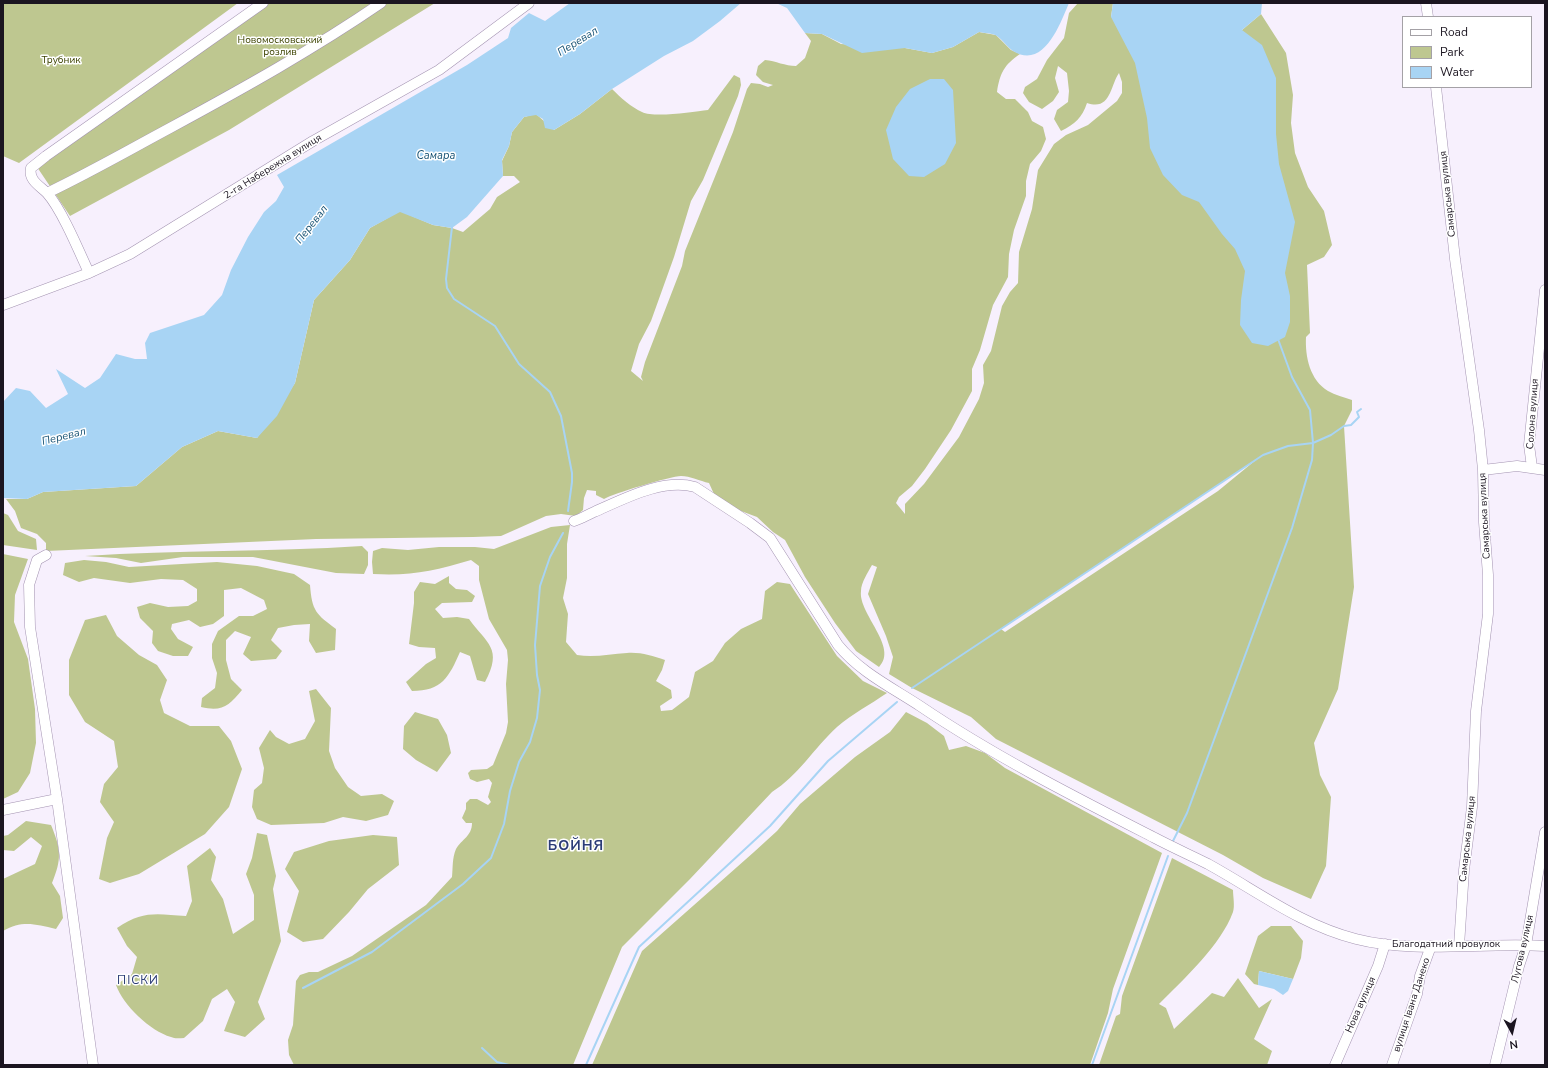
<!DOCTYPE html>
<meta charset="utf-8">
<style>
body{margin:0}
#map{position:relative;width:1548px;height:1068px;overflow:hidden;background:#f7f0fd;font-family:"Nunito Sans",sans-serif}
canvas{display:block}
.frame{position:absolute;inset:0;border:4px solid #1b1520;pointer-events:none}
.legend{position:absolute;left:1402px;top:16px;width:130px;height:72px;box-sizing:border-box;background:#fff;border:1px solid #a4a1a6;margin:0;padding:5px 7px;list-style:none;font-size:12px;color:#1b1520}
.legend li{display:flex;align-items:center;gap:8px;height:20px}
.legend b{width:20px;border:1px solid #a4a1a6}
.north{position:absolute;left:1492px;top:1012px;width:40px;height:40px;-webkit-text-stroke:3px #fff;paint-order:stroke;rotate:172deg;font-size:11px;font-weight:700;line-height:16px;text-align:center;color:#1b1520}
.north::after{content:'';display:block;margin:auto;width:14px;height:18px;background:#1b1520;clip-path:polygon(50% 0,100% 100%,50% 72%,0 100%)}
</style>
<div id="map">
<canvas width="1548" height="1068"></canvas>
<div class="frame"></div>
<ul class="legend">
<li><b style="height:5px;background:#fff"></b>Road</li>
<li><b style="height:11px;background:#bec790"></b>Park</li>
<li><b style="height:11px;background:#a8d4f4"></b>Water</li>
</ul>
<div class="north">N</div>
</div>
<script>
const g = document.querySelector('canvas').getContext('2d');
g.lineJoin = 'round';
function fillPath(path, color) {
  g.fillStyle = color;
  g.fill(path, 'evenodd');
}
function trace(path, color, width, dash) {
  g.strokeStyle = color;
  g.lineWidth = width;
  g.lineCap = dash ? 'butt' : 'round';
  g.setLineDash(dash || []);
  g.stroke(path);
}
function label(font, color, halo, rows, align = 'center') {
  g.font = font + ' "Nunito Sans",sans-serif';
  g.lineWidth = 3;
  g.setLineDash([]);
  g.textBaseline = 'middle';
  g.strokeStyle = halo;
  g.fillStyle = color;
  for (const [text, x, y, turn = 0] of rows) {
    g.save();
    g.translate(x, y);
    g.rotate((+turn || 0) * Math.PI / 180);
    g.textAlign = isNaN(turn) ? turn : align;
    if (halo) g.strokeText(text, 0, 0);
    g.fillText(text, 0, 0);
    g.restore();
  }
}
fillPath(new Path2D(`
 M3,3h235l-219,160 -16,-7z
 M266,3h169l-206,127 -159,86 -33,-49z
 M1078,3h35l-2,14 131,13 19,-16 25,39 7,42 -2,28 4,30 13,34 16,24 8,34 -8,12 -17,8 3,68 -4,4c-1,20 4,43 22,54 7,4 16,6 24,9v10l-8,16 10,161 -16,102 -24,54 6,32 11,22 -5,69 -15,33 -48,-21 -40,-23 -227,-116 -25,-22 -59,-29 -23,-14 4,-17 -7,-21 -18,-42 9,-27 -5,-2c-4,7 -11,18 -11,26 -3,23 38,56 18,76l-23,-16 -21,-28 -30,-46 -20,-37 -12,-8 -16,-15 -16,-6 -27,-17 -5,-11c-9,-2 -19,-7 -28,-7 -10,0 -69,18 -77,23l-8,-4v-4l-9,-1 -3,8 -1,12 -7,6 -15,-2 -15,2 -45,20 -28,1 -157,2 -270,12v-8l-9,-9 -16,-6 -6,-17 -9,-12h21l16,-7 93,-6 46,-39 36,-16 39,7 38,-55 19,-83 36,-40 20,-32 30,-17 33,14 19,3 11,4 27,-23 7,-12 23,-15 -6,-6h-11l-1,-15 7,-15 3,-14 12,-15 12,-3 18,16 26,-16 32,-25c9,9 19,18 30,23 12,6 51,0 66,-2l26,-35 6,3 1,7 -3,11 -35,84 -12,21 -17,56 -23,64 -12,23 -8,27 12,10 -2,-4 4,-15 37,-96 3,-15 48,-119 14,-43 4,-6 9,1 8,3 5,-2 -10,-3 -7,-7 2,-9 7,-6c11,1 20,6 31,6l9,-8 6,-17 -6,-8 17,1 19,10 64,4 27,5 21,-6 26,-15 17,3 15,15 9,4c-16,11 -20,19 -23,38l9,7h9l13,13 4,9 11,6 3,12 -5,12 -11,13 -4,17v15l-12,34 -5,24 -1,23 -15,28 -13,45 -8,19v22l-21,39 -26,39 -13,17 -13,11 -3,6 9,11v-10l19,-20 35,-47 20,-38 5,-16 -1,-18 8,-14 11,-45 8,-14 8,-9 1,-31 13,-43 6,-39 16,-26 12,-9 22,-10 29,-24 5,-8v-11l-3,-9c-9,13 -8,38 -32,30 -5,15 -12,21 -26,28l-7,-12 3,-9 11,-8 1,-11 -2,-18 -9,-7 -3,12 4,14 -6,9 -11,8 -13,-7 -6,-9 2,-6 12,-8 10,-19 17,-22 5,-25zM1257,459l-39,32 -213,141 -4,-3z
 M3,513l5,2 10,16 18,8 1,11 -34,-5z
 M570,525l-3,19v34l-4,20 5,16 -2,28 11,13c17,3 33,-1 50,-2 14,-1 25,3 38,7l-3,10 -6,11 15,9 1,8 -12,8 1,5 11,-1 17,-13 6,-25 18,-11 12,-18 16,-14 21,-10 3,-28 12,-9 13,2 47,72 26,25 24,12c-16,11 -35,21 -50,34 -23,21 -39,49 -65,65l-82,87 -68,68 -49,118h-279l-5,-10 -1,-15 5,-15 3,-44 4,-6 9,-3h9l34,-16 74,-51 26,-28c1,-9 0,-19 4,-28 6,-10 16,-13 16,-26h-6l-4,-5 4,-9v-6l4,-4h7l11,6 3,-3 -3,-5 4,-14 -3,-4 -12,3 -7,-3 -2,-6 3,-3 16,-1 6,-4 13,-32 2,-11 -2,-38 2,-24 -1,-10 -18,-31 -10,-39v-14l-8,-6c-37,11 -59,16 -98,14l-1,-12 1,-11 9,-3 26,2 31,-3h36l19,2 57,-22z
 M362,546l6,6v13l-4,9 -28,-1 -83,-16h-70l-42,6 -25,-5 -31,-2c92,-6 185,-4 277,-10z
 M3,554l25,5 -13,36 -1,27 14,37 7,50 1,34 -6,30 -12,19 -15,7z
 M84,560l22,2 23,5 88,-5 40,4 37,8 16,11c2,26 6,29 26,44l-1,21 -19,3 -7,-12 1,-17 -16,1 -16,3 -7,12 11,11 -6,8 -25,2 -8,-7 8,-17 -16,-6 -9,9v20l5,19 11,11c-13,16 -20,22 -41,17l1,-9 13,-10 2,-15 -5,-15v-14l6,-13 21,-15h14l14,-7 -3,-9 -23,-12 -17,2v26l-11,8 -13,3 -11,-7 -17,4 -1,5 7,10 15,8 -5,9h-15l-15,-5 -6,-8 1,-12 -13,-13 -3,-11 13,-4 18,4 20,-1 9,-5v-12l-14,-9 -22,-1 -31,4 -36,-5 -15,4 -16,-7 2,-12z
 M449,576v7l7,6 11,1 8,6 -3,6 -30,1 -7,6 8,9 14,-1 12,2c18,25 34,29 16,63l-8,-2 -7,-24 -10,-4c-11,25 -18,39 -48,39l-6,-9 20,-18 10,-6 -1,-10 -16,-1 -10,-3 5,-41v-11l6,-10 15,2z
 M106,615l11,21 22,19 18,10 10,15 -7,20 4,13 26,13h29l12,15 11,28 -13,38 -24,27 -66,40 -29,9 -11,-4 8,-41 7,-16 -14,-20 4,-18 14,-17 -4,-26 -29,-19 -16,-27v-35l16,-40z
 M316,689l15,19 -2,43 6,17 13,19 13,9 21,-2 12,7 -6,14 -22,6 -23,-4 -19,6 -53,2 -14,-6 -5,-12 2,-17 8,-7 2,-15 -5,-20 11,-18 6,7 13,7 16,-5 10,-18 -6,-30z
 M415,712l23,7 9,16 4,18 -14,19 -21,-12 -13,-11 1,-23z
 M906,712l21,11 17,13 5,14 17,-4 19,7 20,15 157,85 -49,136 -5,24 -18,52h-498l50,-114 112,-99 23,-21 23,-27 55,-47 35,-25z
 M26,821l25,4c10,24 11,34 1,58l8,13 3,22 -7,11c-21,-5 -34,-9 -53,2v-52l32,-15 7,-18 -11,-9 -17,14 -11,-1v-14l5,-1z
 M257,833l10,2 9,41 -3,13 8,52 -23,61 7,17 -20,18 -21,-6 11,-29 -8,-13 -15,10 -9,22 -19,17c-4,0 -9,1 -13,-1 -21,-6 -48,-32 -55,-52l16,-11 5,-17 -10,-11 -10,-18c26,-18 40,-14 69,-12l6,-15 -5,-35 23,-18 6,9 -5,23 12,19 10,35 21,-14v-25l-8,-21 6,-16z
 M373,835l24,2 2,28 -31,24 -19,23 -26,27 -20,3 -16,-10 12,-41 -14,-22 9,-17 35,-11z
 M1172,858l61,32c0,6 2,16 0,22 -12,33 -49,67 -74,92l7,4 8,21 38,-36 12,4 14,-19 21,30 13,-9 -18,40 18,12 -5,14h-168l17,-49 4,-2 2,-18z
 M1271,926h20l12,15 -2,17 -8,21 -34,-8 -1,14 -4,-1 -9,-10 13,-38z`), '#bec790');
fillPath(new Path2D(`
 M570,3h171l-21,18 -27,20 -29,15 -52,33 -32,25 -26,16 -9,-2 -2,-9 -7,-4 -12,2 -12,15 -3,14 -7,14 1,16 -36,41 -15,11 -19,-3 -33,-13 -30,16 -20,32 -36,40 -19,83 -18,33 -20,22 -39,-7 -36,16 -46,39 -93,6 -16,7 -24,-1v-96l13,-14 14,3 16,17 22,-14 -12,-25 29,19 15,-10 16,-24 19,5h12l-2,-16 5,-10 54,-18 18,-20 9,-25 17,-33 16,-25 12,-11 8,-14 -7,-12 190,-110 41,-27 3,-10 18,-15 16,8z
 M776,3h293c-9,21 -25,67 -56,48 -6,-4 -10,-11 -16,-15 -4,-3 -13,-3 -18,-4l-26,15 -21,6 -27,-5 -43,5 -40,-19 -17,-1 -18,-25z
 M1113,3h149l-1,11 -19,16 20,15 14,33v56l3,30 16,58 -10,51 5,23v26l-5,15 -17,9 -16,-3 -12,-18 1,-25 4,-29 -10,-22 -13,-15 -23,-32 -17,-7 -19,-20 -13,-27 -3,-30 -12,-55 -24,-46z
 M930,79h14l9,11 3,53 -11,21 -21,13 -15,-1 -16,-17 -7,-29 10,-23 14,-18z
 M1259,971l34,8 -5,12 -5,4 -9,-6 -16,-4z`), '#a8d4f4');
trace(new Path2D(`
 M452,227l-6,52 1,9 7,11 41,27 24,38 31,28 11,24 11,57v9l-4,29
 M912,688l351,-233 25,-9 25,-3 18,-8 13,-9 7,-1 8,-8 -2,-5 4,-3
 M1173,841l14,-28 105,-285 20,-68 1,-17 -3,-33 -18,-33 -14,-38
 M303,988l69,-36 91,-68 28,-26 13,-34 6,-33 9,-29 11,-20 7,-24 3,-28 -3,-15 -2,-30 5,-59 10,-29 13,-24
 M482,1048l15,14 12,3
 M586,1065l53,-118 131,-121 58,-65 69,-59
 M1092,1065l76,-209`), '#a8d4f4', 2);
const minor = new Path2D(`
 M1426,3l2,14
 M1436,87l19,172 24,171 4,40 1,52 4,53v39l-12,97 -4,96 -8,63 -5,76
 M47,193c42,-20 82,-43 123,-65 72,-39 144,-79 211,-125
 M89,273c-10,-22 -27,-63 -42,-80 -7,-7 -19,-13 -16,-25l15,-12 217,-153
 M3,305l86,-32 41,-19 183,-113 126,-71 90,-67
 M1532,467l-3,-22 16,-155
 M1483,470l34,-4 28,4
 M574,521c7,-2 13,-6 20,-9 30,-13 68,-34 101,-25l55,36 20,15 68,107c22,27 53,42 82,61 74,50 155,91 235,132 17,9 35,17 53,26 49,27 93,61 148,75 58,15 128,3 189,7
 M57,799l36,266
 M3,810l54,-11 -27,-172 -1,-42 8,-25 9,-5
 M1335,1065l43,-99 7,-22
 M1392,1065l25,-71 3,-18 11,-30
 M1495,1065l24,-99 7,-21 19,-113`);
trace(minor, '#a393b1', 11);
trace(minor, '#fff', 10);
label('10px', '#3d4300', '#fff', [
 ["Новомосковський",280,41],
 ["розлив",280,53],
 ["Трубник",61,61]
]);
label('10px', '#1b1520', '#fff', [
 ["2-га Набережна вулиця",273,167,-32],
 ["Самарська вулиця",1448,194,-96],
 ["Солона вулиця",1533,414,-86],
 ["Самарська вулиця",1485,516,-93],
 ["Самарська вулиця",1468,839,-84],
 ["Благодатний провулок",1446,945],
 ["Лугова вулиця",1523,949,-77],
 ["Нова вулиця",1361,1005,-66],
 ["вулиця Івана Данеко",1412,1005,-72]
]);
label('italic 11px', '#165274', '#fff', [
 ["Перевал",578,42,-32],
 ["Самара",436,156],
 ["Перевал",312,225,-52],
 ["Перевал",64,437,-14]
]);
g.letterSpacing = '1px';
label('12px', '#2b3c76', '#fff', [
 ["ПІСКИ",138,981]
]);
g.letterSpacing = '0px';
g.letterSpacing = '1px';
label('bold 14px', '#2b3c76', '#fff', [
 ["БОЙНЯ",576,847]
]);
g.letterSpacing = '0px';
</script>
